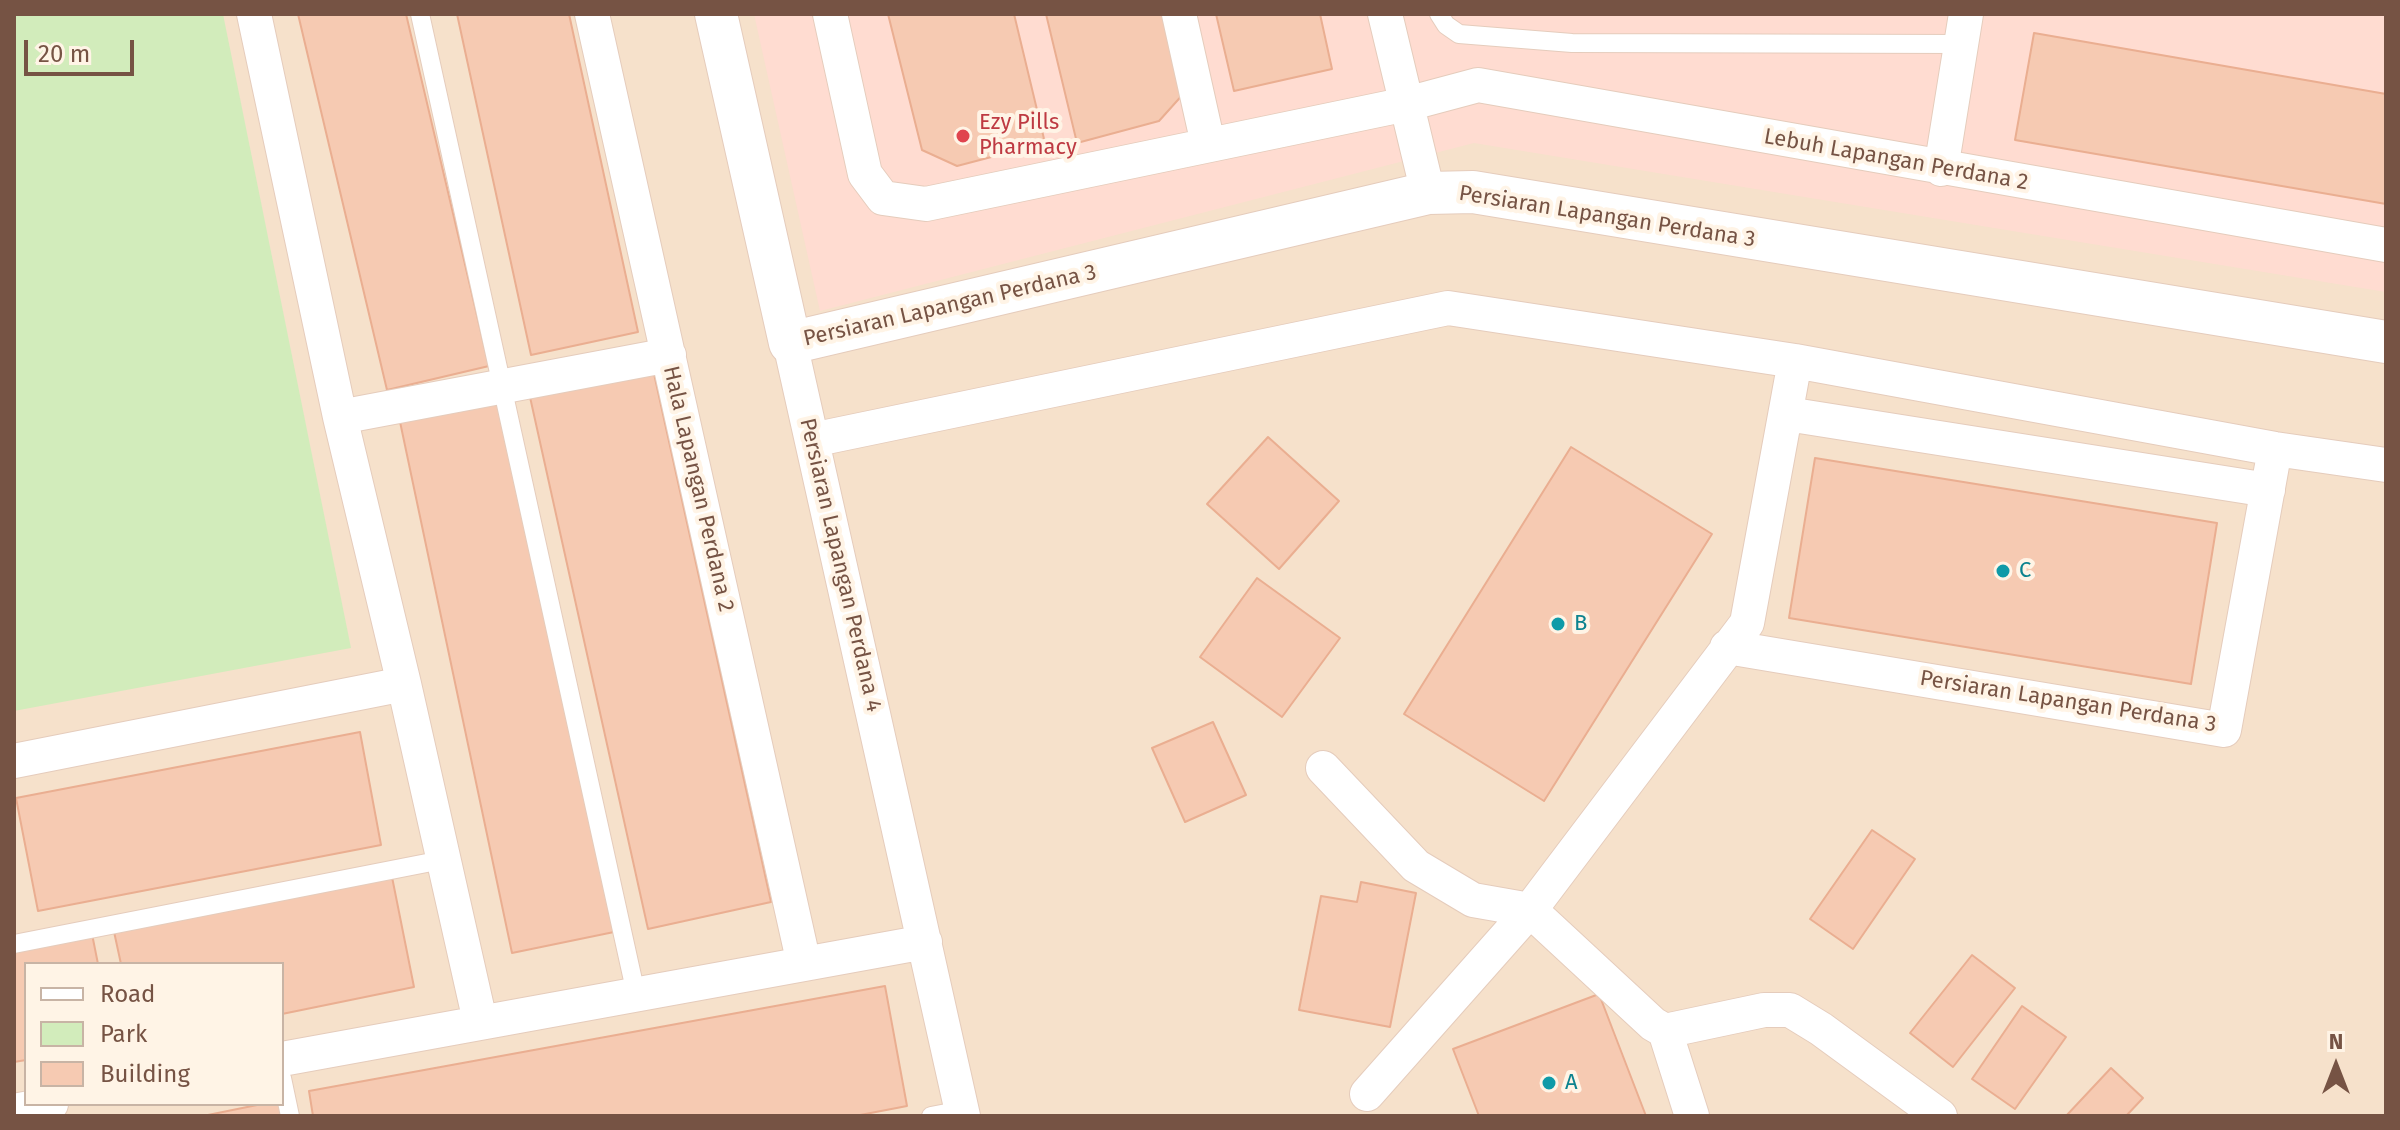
<!DOCTYPE html>
<style>
body{margin:0}
#map{position:relative;width:2400px;height:1130px;overflow:hidden;background:#fef0dd;font-family:"Fira Sans",sans-serif}
canvas{display:block}
.frame{position:absolute;inset:0;border:16px solid #765344;pointer-events:none}
.legend{position:absolute;left:24px;top:962px;width:260px;height:144px;box-sizing:border-box;background:#fff4e6;border:2px solid #c8b4a5;margin:0;padding:10px 14px;list-style:none;font-size:24px;color:#765344}
.legend li{display:flex;align-items:center;gap:16px;height:40px}
.legend b{width:40px;border:2px solid #c8b4a5}
.north{position:absolute;left:2296px;top:1026px;width:80px;height:80px;-webkit-text-stroke:6px #fff4e6;paint-order:stroke;rotate:0deg;font-size:22px;font-weight:700;line-height:32px;text-align:center;color:#765344}
.north::after{content:'';display:block;margin:auto;width:28px;height:36px;background:#765344;clip-path:polygon(50% 0,100% 100%,50% 72%,0 100%)}
.scale{position:absolute;left:24px;top:40px;width:110px;height:36px;box-sizing:border-box;border:4px solid #765344;border-top:0;padding-left:10px;font-size:24px;line-height:28px;white-space:nowrap;color:#765344;-webkit-text-stroke:6px #fff4e6;paint-order:stroke}
</style>
<div id="map">
<canvas width="2400" height="1130"></canvas>
<div class="frame"></div>
<ul class="legend">
<li><b style="height:10px;background:#fff"></b>Road</li>
<li><b style="height:22px;background:#d2ecbb"></b>Park</li>
<li><b style="height:22px;background:#f6cab2"></b>Building</li>
</ul>
<div class="north">N</div>
<div class="scale">20 m</div>
</div>
<script>
const g = document.querySelector('canvas').getContext('2d');
g.lineJoin = 'round';
function fillPath(path, color) {
  g.fillStyle = color;
  g.fill(path, 'evenodd');
}
function trace(path, color, width, dash) {
  g.strokeStyle = color;
  g.lineWidth = width;
  g.lineCap = dash ? 'butt' : 'round';
  g.setLineDash(dash || []);
  g.stroke(path);
}
function label(font, color, halo, rows, align = 'center') {
  g.font = font + ' "Fira Sans",sans-serif';
  g.lineWidth = 8;
  g.setLineDash([]);
  g.textBaseline = 'middle';
  g.strokeStyle = halo;
  g.fillStyle = color;
  for (const [text, x, y, turn = 0] of rows) {
    g.save();
    g.translate(x, y);
    g.rotate((+turn || 0) * Math.PI / 180);
    g.textAlign = isNaN(turn) ? turn : align;
    if (halo) g.strokeText(text, 0, 0);
    g.fillText(text, 0, 0);
    g.restore();
  }
}
fillPath(new Path2D(`
 M14,14h2372v1102h-2372zM26,964h256v140h-256z`), '#f6e1cb');
fillPath(new Path2D(`
 M754,14h1632v278l-912,-149 -654,168z`), '#ffdcd1');
fillPath(new Path2D(`
 M14,14h209l128,634 -337,63z`), '#d2ecbb');
const building = new Path2D(`
 M298,14h108l83,352 -102,24z
 M457,14h112l69,318 -107,23z
 M888,14h126l31,129 -88,23 -35,-16z
 M1046,14h120l19,78 -26,29 -82,22z
 M1216,14h104l12,55 -98,22z
 M2034,33l352,61v110l-371,-64z
 M651,360l120,542 -123,27 -120,-541z
 M500,395l114,537 -102,21 -113,-536z
 M1268,437l71,64 -60,68 -72,-65z
 M1571,447l141,87 -168,267 -140,-87z
 M1815,458l402,65 -26,161 -402,-66z
 M1257,578l83,60 -58,79 -82,-60z
 M1213,722l33,73 -61,27 -33,-74z
 M360,732l21,113 -343,66 -22,-113z
 M1872,830l43,29 -62,90 -43,-30z
 M391,872l23,115 -132,27v-50h-161l-8,-37z
 M1361,882l55,11 -26,134 -91,-17 22,-114 36,6z
 M92,934l6,30h-72v96l-12,2v-113z
 M1972,955l43,33 -62,79 -43,-34z
 M885,986l22,120 -52,10h-542l-4,-25z
 M1599,994l47,122h-167l-26,-67z
 M2022,1006l44,31 -51,72 -43,-30z
 M2111,1068l32,30 -17,18h-60z
 M262,1104h20l3,12h-82z`);
fillPath(building, '#f6cab2');
trace(building, '#eaae91', 2);
const service = new Path2D(`
 M420,14l216,980
 M1439,14l7,11 13,9 113,9 389,1
 M14,944l428,-84
 M282,1078l8,38
 M931,1116l31,-6`);
const minor = new Path2D(`
 M254,14l86,403 64,267 76,337
 M592,14l212,950
 M830,14l35,160 18,24 43,6 481,-100 71,-19 908,160
 M1179,14l29,130
 M1385,14l43,179
 M1941,169l25,-155
 M790,343l173,773
 M1787,414l481,76
 M340,417l329,-62
 M812,440l636,-132 347,53 480,88 111,16
 M1727,647l497,83 51,-281
 M14,761l390,-77
 M1323,768l93,98 57,34 57,10 123,114 12,7 27,85
 M1665,1031l99,-21h26l31,19 119,87
 M282,1059l643,-117
 M1367,1094l163,-184 217,-287 48,-262
 M14,1111l37,-7`);
const tertiary = new Path2D(`
 M716,14l74,329 638,-150 45,-1 913,150`);
trace(service, '#e5ccbc', 20);
trace(minor, '#e5ccbc', 36);
trace(tertiary, '#e5ccbc', 44);
trace(service, '#fff', 18);
trace(minor, '#fff', 34);
trace(tertiary, '#fff', 42);
for (const [x, y, r, color] of [
 [963,136,8,"#e0444e"],
 [2003,571,8,"#0f9aa8"],
 [1558,624,8,"#0f9aa8"],
 [1549,1083,8,"#0f9aa8"]
]) {
  const dot = new Path2D();
  dot.arc(x, y, r, 0, 2 * Math.PI);
  g.fillStyle = color;
  g.fill(dot);
  trace(dot, '#fff4e6', 3);
}
label('22px', '#be3a42', '#fff4e6', [
 ["Ezy Pills",979,123],
 ["Pharmacy",979,148]
], 'left');
label('22px', '#765344', '#fff4e6', [
 ["Lebuh Lapangan Perdana 2",1896,160,10],
 ["Persiaran Lapangan Perdana 3",1607,217,9],
 ["Persiaran Lapangan Perdana 3",950,306,-13],
 ["Hala Lapangan Perdana 2",698,489,77],
 ["Persiaran Lapangan Perdana 4",840,565,77],
 ["Persiaran Lapangan Perdana 3",2068,702,9]
]);
label('22px', '#0d838f', '#fff4e6', [
 ["C",2019,571],
 ["B",1574,624],
 ["A",1565,1083]
], 'left');
</script>
